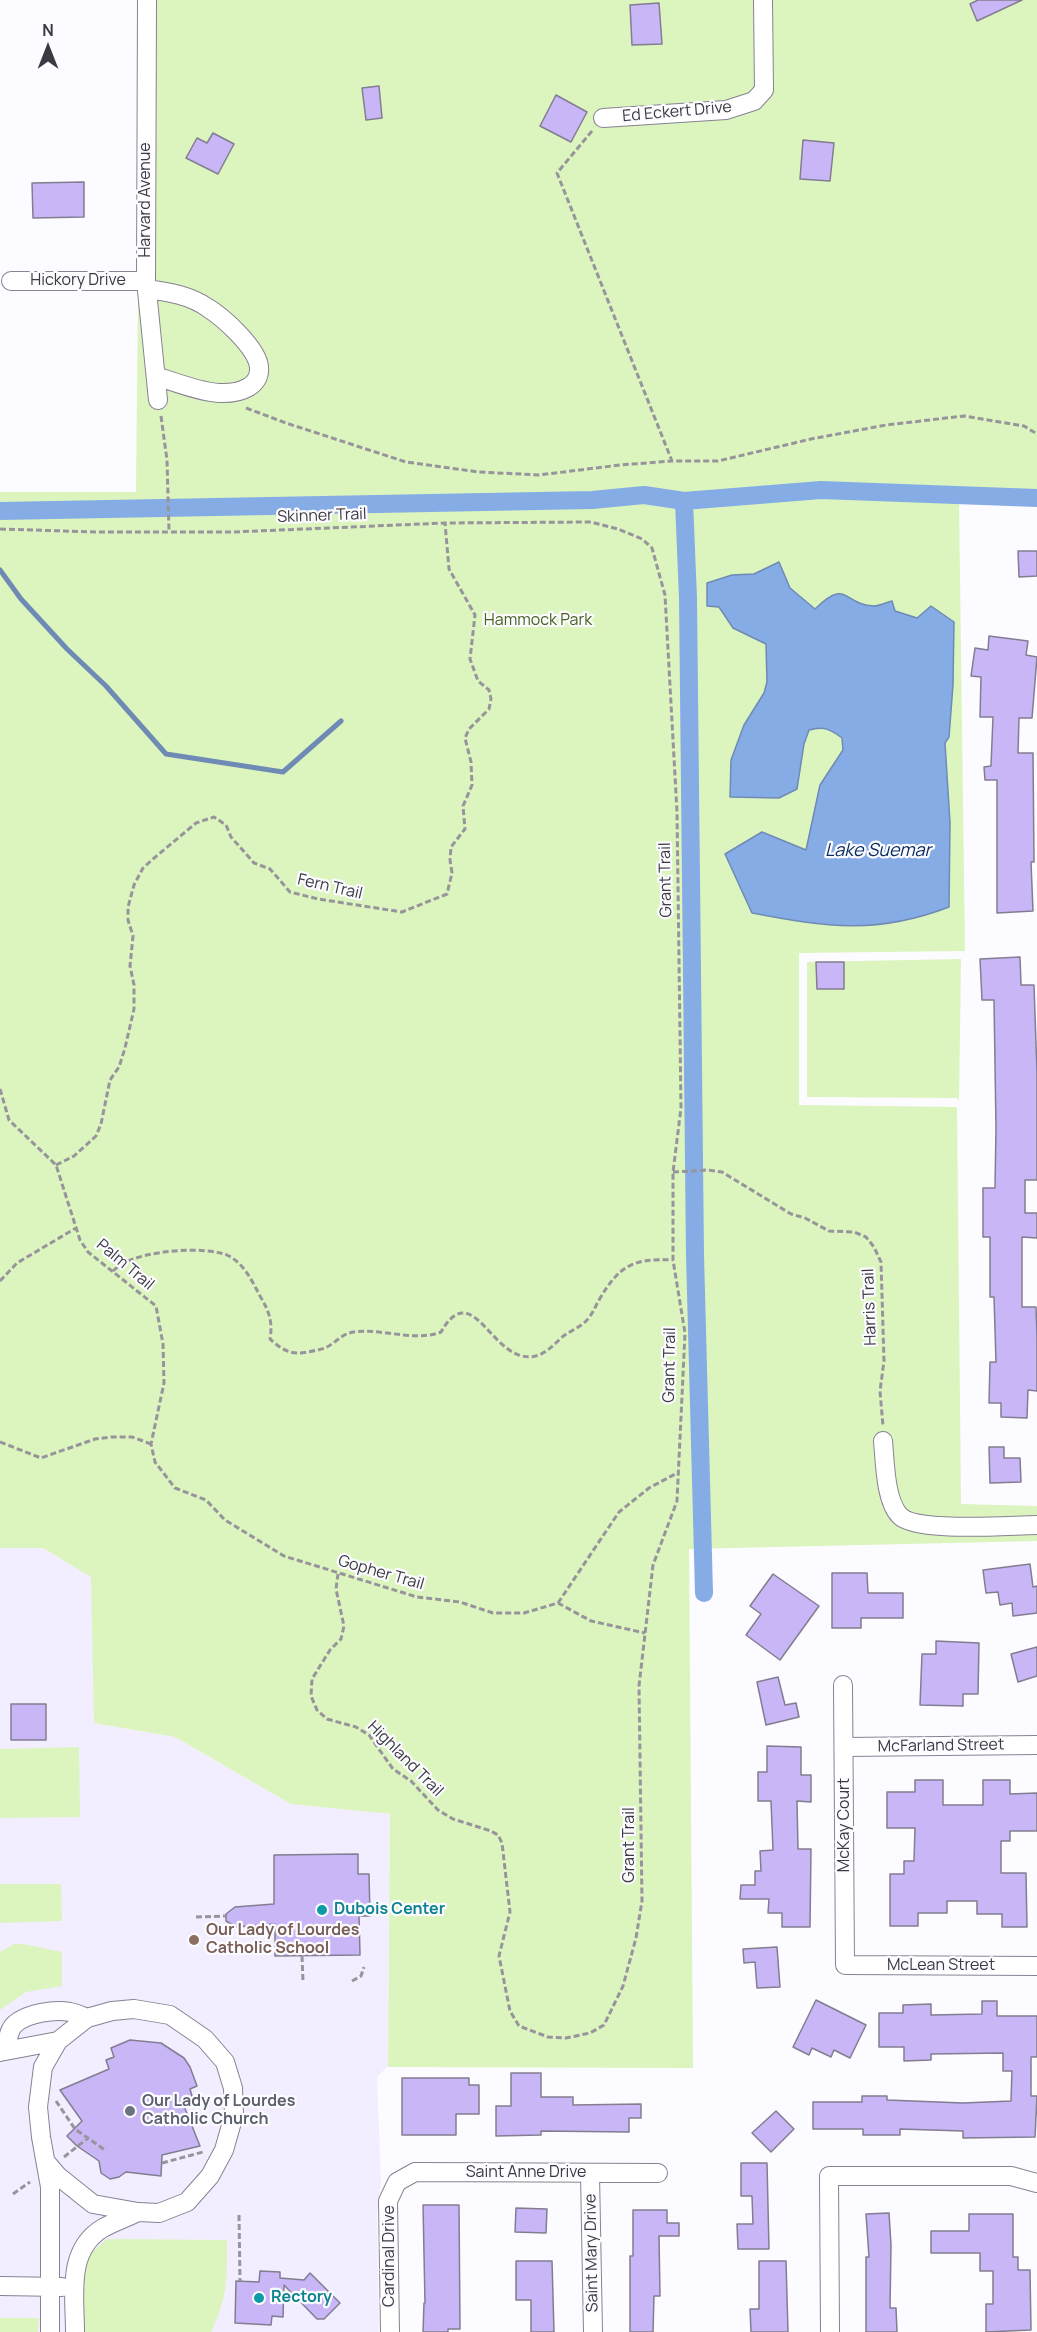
<!DOCTYPE html>
<style>
body{margin:0}
#map{position:relative;width:1037px;height:2332px;overflow:hidden;background:#fcfbff;font-family:Manrope,sans-serif}
canvas{display:block}
.north{position:absolute;left:18px;top:18px;width:60px;height:60px;-webkit-text-stroke:4px #fcfbff;paint-order:stroke;rotate:0deg;font-size:16px;font-weight:700;line-height:24px;text-align:center;color:#3b3941}
.north::after{content:'';display:block;margin:auto;width:21px;height:27px;background:#3b3941;clip-path:polygon(50% 0,100% 100%,50% 72%,0 100%)}
</style>
<div id="map">
<canvas width="1037" height="2332"></canvas>
<div class="north">N</div>
</div>
<script>
const g = document.querySelector('canvas').getContext('2d');
g.lineJoin = 'round';
function fillPath(path, color) {
  g.fillStyle = color;
  g.fill(path, 'evenodd');
}
function trace(path, color, width, dash) {
  g.strokeStyle = color;
  g.lineWidth = width;
  g.lineCap = dash ? 'butt' : 'round';
  g.setLineDash(dash || []);
  g.stroke(path);
}
function label(font, color, halo, rows, align = 'center') {
  g.font = font + ' Manrope,sans-serif';
  g.lineWidth = 4.5;
  g.setLineDash([]);
  g.textBaseline = 'middle';
  g.strokeStyle = halo;
  g.fillStyle = color;
  for (const [text, x, y, turn = 0] of rows) {
    g.save();
    g.translate(x, y);
    g.rotate((+turn || 0) * Math.PI / 180);
    g.textAlign = isNaN(turn) ? turn : align;
    if (halo) g.strokeText(text, 0, 0);
    g.fillText(text, 0, 0);
    g.restore();
  }
}
fillPath(new Path2D(`
 M0,1548h43l49,29 3,146 80,14 116,67 99,10 -2,252 -11,11 4,106 -4,30 2,119h-379z`), '#f2eeff');
fillPath(new Path2D(`
 M141,0h896v504l-78,-2 6,449 -166,2v152l158,2 4,397 76,2v35l-348,8 4,519 -305,-1 2,-253 -99,-10 -116,-67 -81,-14 -3,-146 -48,-29h-43v-1056h136z
 M961,959l-2,142 -2,-3 -150,-1v-135z
 M79,1747l1,70 -80,1v-69z
 M0,1884h61l1,37 -62,2z
 M14,1944h9l39,8v34l-36,6 -26,18v-58z
 M107,2239l120,1c0,38 1,57 -16,92h-130l-1,-53 10,-25z
 M0,2318h39l-1,14h-38z`), '#dcf4be');
const water = new Path2D(`
 M779,562l11,26 25,21c32,-32 28,-4 59,-3 5,0 13,-4 18,-5l3,10 22,7 14,-12 23,16 -1,63 -4,52 -4,6 5,80 -1,84c-73,28 -122,20 -197,6l-27,-59 37,-22 44,18 14,-65 23,-35 -1,-12c-12,-9 -18,-12 -33,-8l-5,14 -7,45 -18,9 -49,-1 1,-37 13,-35 20,-32 3,-11 -1,-38 -33,-16 -14,-21 -12,-1v-23l25,-8 22,-1z`);
fillPath(water, '#85ace5');
trace(water, '#6f8ab4', 1.5);
trace(new Path2D(`
 M0,570l21,29 46,50 39,37 60,68 117,18 58,-51`), '#6f8ab4', 5);
trace(new Path2D(`
 M684,501l4,97 7,657 9,338
 M0,511l592,-11 52,-5 40,6 137,-11 216,8`), '#85ace5', 18);
const building = new Path2D(`
 M978,0h44l-45,21 -7,-17z
 M659,3l3,41 -30,1 -2,-40z
 M379,86l3,32 -16,2 -4,-32z
 M556,95l31,17 -16,30 -31,-16z
 M213,133l21,11 -16,30 -32,-16 11,-20 10,5z
 M803,140l31,3 -4,38 -30,-2z
 M84,182v35l-51,1 -1,-35z
 M1018,551h19v25l-18,1z
 M989,636l39,5 -2,14 11,2 -5,61h-13l-1,35h15l1,109h-3l2,49 -36,2v-133h-12l-1,-13 7,-1 2,-49h-13l1,-40 -10,-1 4,-28 13,2z
 M1020,957l1,28h13l3,88v107h-12v33h12v25l-15,-1v70h14l1,30v54l-9,-1 -1,28 -26,-1v-14h-12l1,-41h6l-2,-65h-4v-60h-7v-49h12l1,-60 -2,-128h-12l-2,-41z
 M816,962h28v27h-27z
 M989,1447h15v11h16l1,24 -31,1z
 M1030,1564l3,23 4,-1v27l-24,3 -1,-13 -12,2 -2,-13 -12,1 -3,-23z
 M832,1573h35l1,20h35v25h-42v10h-29z
 M773,1574l46,32 -39,54 -34,-25 15,-21 -11,-8z
 M936,1641l43,2 -1,51h-15v12l-43,-1 2,-51h14z
 M1037,1647v29l-19,6 -7,-28z
 M778,1677l7,28 11,-2 3,14 -33,8 -9,-43z
 M11,1704h35v36h-35z
 M767,1746l34,1v28h10v27l-14,-1 1,48h13l-1,78h-28v-14h-14l1,-14h-29l1,-14h14v-14h6l-1,-20 13,-1 -2,-49h-13v-29h9z
 M915,1780h28v25h40v-25h27v14l27,-1v38h-27v10h-9v32h25l1,54h-25v-13h-25v-13h-30v12h-29v13h-28v-52h14v-13h10l1,-33h-28v-36h28z
 M358,1854v20h11l1,42h-11l1,39 -85,1v-32l-39,3 -10,-6v-7l9,-7 39,-3v-49z
 M777,1947l3,40 -23,1 -2,-26 -11,1 -1,-14z
 M816,2000l50,25 -16,33 -16,-8 -3,7 -19,-9 -3,7 -16,-8z
 M982,2001h15v15h40v41h-6v39h6l-2,41 -72,1v-7l-63,-2v6h-37v-6h-50v-27h49v-6h25v4l76,3 48,-2 1,-30h-9v-18l-72,1v6l-27,1v-14h-25v-34h24v-8l28,-1v11l51,-1z
 M130,2040l31,3 23,15 6,9 7,19 -7,3 2,7 -10,5 18,45 -38,9 -1,21 -35,-4 -7,5 -9,2 -9,-6 -2,-12 -22,-15 -10,-10 15,-15 -22,-31 49,-21 -3,-9 8,-3 -3,-9z
 M511,2073h30v24h32v8l68,-1v14h-12v14l-88,-1v4l-45,1v-30h15z
 M402,2078h67v7h10v29h-23v21h-54z
 M776,2111l18,18 -23,23 -19,-19z
 M741,2163h26l2,86h-31l-1,-25h16l-1,-28h-11z
 M423,2205h36l1,124h-12v3h-25l1,-29h1z
 M516,2208l31,1 -1,24 -31,-1z
 M633,2210h34v13h12v13h-20l1,60h-6l-1,36h-23v-76h3z
 M889,2213l2,32 -1,63h6l1,24h-31v-75h3l-3,-43z
 M969,2214h44v43h5v13h12l1,60 -45,2v-28h7v-33h-13v-18h-49v-22h38z
 M516,2261h36l2,71h-23v-32h-15z
 M759,2261h27l2,71h-37l-1,-23h9z
 M260,2271l20,1v6l24,2 6,-7 30,30 -16,16h-7l-33,-34 -1,32 -11,-1 -1,9 -36,-2 1,-42 23,1z`);
fillPath(building, '#c9b6f7');
trace(building, '#827d90', 1.5);
const minor = new Path2D(`
 M147,0l-1,281 12,119
 M603,118l123,-8 28,-9 10,-11 -1,-90
 M11,281h135
 M147,289c21,3 43,6 61,19 16,10 44,36 50,54 7,25 -20,32 -39,31 -19,-1 -45,-11 -63,-17
 M883,1441c2,20 2,60 17,75 17,17 111,9 137,9
 M843,1685l2,280 192,1
 M845,1747l192,-2
 M6,2050c2,-9 2,-20 9,-26 12,-11 40,-15 55,-12 6,1 12,4 17,6
 M0,2052l58,-11 29,-23 25,-7 22,-2 36,6 35,24 20,23 8,26 1,27 -10,35 -14,26 -23,26 -28,11 -21,-1 -45,-8 -35,-28 -12,-14
 M590,2174l3,158
 M0,2286l62,1
 M50,2332v-145l-9,-50 -3,-30 5,-40 15,-26
 M75,2332c0,-36 -9,-82 28,-104 11,-6 23,-10 35,-16
 M390,2332l-2,-131 9,-19 18,-10 243,1
 M830,2332l-1,-156h182l26,7`);
trace(minor, '#878294', 20);
trace(new Path2D(`
 M592,131l-35,42 115,288h46l93,-22 75,-14 78,-9 60,10 13,8
 M246,408l40,15 120,39 73,10 60,3 81,-10 52,-4
 M161,416l6,44 2,71
 M0,529l97,3h137l211,-9 146,-1 27,7 24,10 10,9 13,47 12,217 4,296 -8,64v88l12,73 -8,168 -24,64 -14,121 3,215 -6,37 -13,48 -19,39 -14,8 -24,5 -18,-1 -29,-11 -9,-15 -11,-55 11,-44 -8,-69 -4,-8 -7,-4 -38,-12 -15,-9 -27,-29 -18,-12 -24,-34 -13,-8 -29,-8 -10,-9 -6,-14 1,-17 18,-29 11,-11 3,-13 -8,-37 2,-15
 M0,1089l9,31 47,45 24,75 8,12 68,54 7,38 1,39 -13,61 4,18 20,26 31,12 19,20 59,36 133,41 43,5 33,11h31l34,-10 33,18 54,12
 M56,1165l18,-9 22,-20 5,-12 9,-44 9,-13 6,-19 9,-39v-24l-4,-19 3,-30 -5,-16v-13l6,-22 9,-17 10,-9 43,-36 18,-6 12,8 5,12 23,26 16,6 20,23 28,7 84,13 45,-18 5,-21 -2,-13 1,-13 14,-18 -2,-23 9,-21 -1,-23 -6,-24 4,-9 20,-20 2,-10 -2,-9 -11,-9 -8,-22 5,-44 -26,-46 -4,-46
 M673,1172l35,-2 14,2 69,42 14,4 24,13 25,1 12,5 8,10 7,15 3,99 -4,30 3,35
 M113,1271c3,-3 7,-6 11,-8 21,-12 83,-18 105,-7 16,9 23,25 31,40 9,15 13,26 10,43 8,7 16,14 28,14 7,0 21,-3 27,-5 9,-4 15,-12 24,-15 28,-7 64,10 92,-1 34,-59 52,39 98,23 9,-4 15,-10 22,-17 8,-7 19,-10 26,-18 5,-5 8,-13 12,-20 20,-34 33,-42 74,-40
 M0,1281l17,-18 59,-35
 M0,1442l41,16 54,-19 16,-2h21l19,7
 M558,1603l61,-91 30,-24 30,-16
 M196,1917l30,-1
 M302,1956l1,25
 M352,1981l9,-5 3,-9
 M56,2101l19,28 30,21
 M64,2157l24,-19
 M162,2163l41,-11
 M13,2194l17,-12
 M239,2215l1,66`), '#97959b', 3, [6, 3]);
trace(minor, '#fff', 18);
for (const [x, y, r, color] of [
 [322,1910,6,"#0f9aa8"],
 [194,1940,6,"#8d6e63"],
 [130,2111,6,"#6b7280"],
 [259,2298,6,"#0f9aa8"]
]) {
  const dot = new Path2D();
  dot.arc(x, y, r, 0, 2 * Math.PI);
  g.fillStyle = color;
  g.fill(dot);
  trace(dot, '#fcfbff', 2);
}
label('16px', '#3b3941', '#fcfbff', [
 ["Ed Eckert Drive",677,112,-5],
 ["Harvard Avenue",146,200,-90],
 ["Hickory Drive",78,281],
 ["Skinner Trail",322,516,-2],
 ["Grant Trail",666,880,-91],
 ["Fern Trail",330,887,13],
 ["Palm Trail",125,1265,40],
 ["Harris Trail",870,1307,-92],
 ["Grant Trail",670,1365,-89],
 ["Gopher Trail",381,1573,16],
 ["McFarland Street",941,1746,-1],
 ["Highland Trail",405,1759,45],
 ["McKay Court",845,1825,-90],
 ["Grant Trail",630,1845,-90],
 ["McLean Street",941,1966],
 ["Saint Anne Drive",526,2173],
 ["Saint Mary Drive",592,2253,-91],
 ["Cardinal Drive",390,2256,-90]
]);
label('16px', '#48611e', '#fcfbff', [
 ["Hammock Park",538,621]
]);
label('bold 16px', '#0d838f', '#fcfbff', [
 ["Dubois Center",334,1910],
 ["Rectory",271,2298]
], 'left');
label('bold 16px', '#785e54', '#fcfbff', [
 ["Our Lady of Lourdes",206,1931],
 ["Catholic School",206,1949]
], 'left');
label('bold 16px', '#5b616d', '#fcfbff', [
 ["Our Lady of Lourdes",142,2102],
 ["Catholic Church",142,2120]
], 'left');
label('italic 18px', '#072d5f', '#fcfbff', [
 ["Lake Suemar",878,851]
]);
</script>
